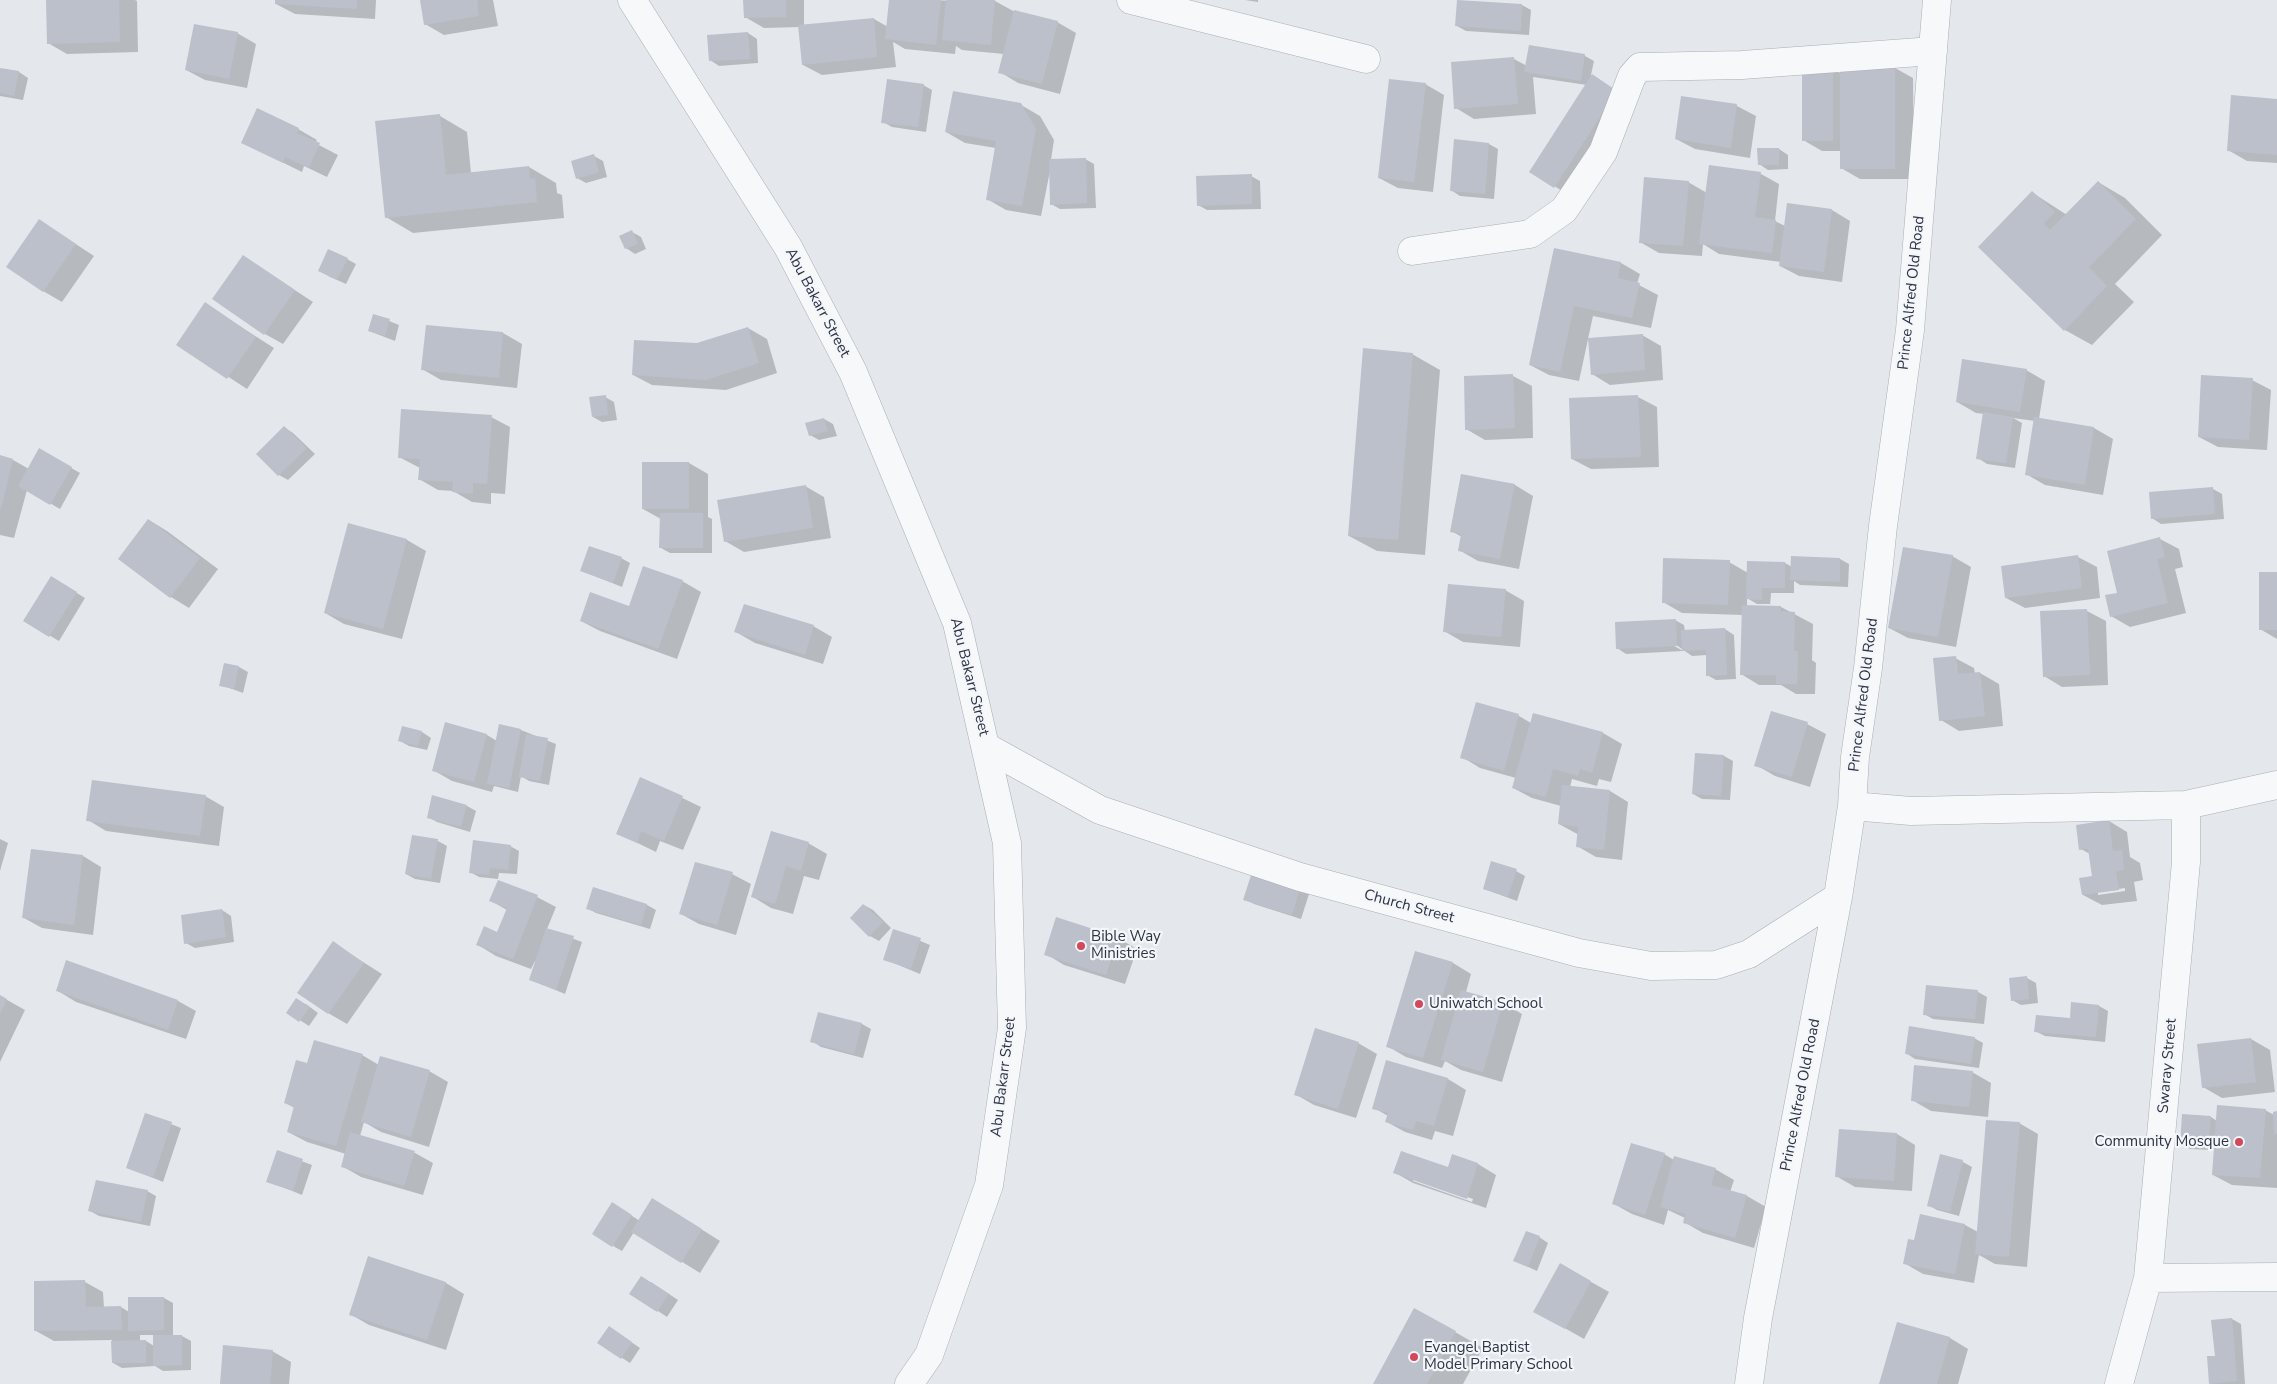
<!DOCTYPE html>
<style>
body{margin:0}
canvas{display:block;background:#e4e7ec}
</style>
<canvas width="2277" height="1384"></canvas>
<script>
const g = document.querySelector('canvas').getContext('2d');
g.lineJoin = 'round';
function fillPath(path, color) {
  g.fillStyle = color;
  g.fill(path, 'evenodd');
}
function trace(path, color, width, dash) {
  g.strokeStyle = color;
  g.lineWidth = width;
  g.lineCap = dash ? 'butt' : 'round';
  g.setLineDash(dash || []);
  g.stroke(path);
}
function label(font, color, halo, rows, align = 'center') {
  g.font = font + ' "Nunito Sans",sans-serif';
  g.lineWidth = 4.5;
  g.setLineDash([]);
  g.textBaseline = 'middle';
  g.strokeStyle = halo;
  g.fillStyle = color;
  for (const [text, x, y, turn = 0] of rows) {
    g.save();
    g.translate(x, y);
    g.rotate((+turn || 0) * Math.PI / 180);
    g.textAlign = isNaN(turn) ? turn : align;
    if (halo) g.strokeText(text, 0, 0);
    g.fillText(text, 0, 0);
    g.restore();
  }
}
fillPath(new Path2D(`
 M47,0h88l2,1 1,51 -71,2 -19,-11z
 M276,0h100l-1,19 -80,-5 -19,-10z
 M421,0h72l5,26 -54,9 -19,-11z
 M745,0h59v26l70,-7 14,8 3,-27 104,1 20,11 42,10 19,11 -16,61 -42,-11 -18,-11 4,-18 -42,-4 -6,-4 -1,8 -50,-5 -12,-7 3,25 -74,8 -19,-10 -3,-38 -36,1 -19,-11z
 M1245,0h13v2z
 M1522,5l9,5 -2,25 -63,-4 -9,-5z
 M237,33l19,11 -9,44 -42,-8 -19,-10z
 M748,33l9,6 1,24 -39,3 -9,-6z
 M1530,47l55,9 9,5 -3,14 44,28 -62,95 -42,-27 56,-86 -54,-8 3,37 -62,5 -18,-11 -4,-44 62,-5 13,7z
 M1895,68l18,10 1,101h-54l-19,-11v-17h-19l-19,-11 30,-71 8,5z
 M0,69l19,3 9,6 -5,22 -23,-4z
 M1425,84l19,11 -11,97 -35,-4 -19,-10z
 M923,85l9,5 -6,42 -34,-5 -9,-5z
 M1682,97l55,9 19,10 -6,42 -55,-9 -19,-10z
 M2277,100v63l-30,-2 -19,-11z
 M1021,105l19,11 14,24 -3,20 34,-1 9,5 2,44 -36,1 -9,-5 -1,-33 -9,45 -35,-6 -19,-11 9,-51 -31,-5 -19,-11z
 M440,116l27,16 4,41 58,-6 27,16 1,10 5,2 2,23 -151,15 -27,-16z
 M298,129l19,11 -2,3 23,12 -11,22 -23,-11 -2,6 -59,-29z
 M1455,141l34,3 9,5 -4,50 -34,-3 -9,-6z
 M1759,149h20l9,6v14l-20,1 -9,-6z
 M594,156l9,5 4,16 -21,6 -9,-5z
 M1761,174l18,10 -4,37 10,5 47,-16 18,11 -8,61 -43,-6 -19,-10 1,-4 -62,-8 -16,-10 -1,12 -43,-3 -19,-11 48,-60 19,11z
 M1251,176l9,5 1,28 -54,1 -9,-5z
 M2098,182l27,16 37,37 -47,49 19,18 -42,43 -27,-15 -32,-137 34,22z
 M39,220l55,36 -32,46 -19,-11z
 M632,232l9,5 5,12 -11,5 -9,-6z
 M1555,249l66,14 19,11 -3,10 21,11 -7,33 -58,-12 -14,65 -30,-6 -19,-10z
 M243,256l70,46 -30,42 -18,-10z
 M347,259l9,5 -10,20 -18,-8z
 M205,304l69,44 -27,41 -69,-45z
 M374,315l25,10 -4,16 -26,-10z
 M427,326l76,7 19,11 -5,44 -76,-8 -19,-11z
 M748,328l19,11 10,34 -51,17 -74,-5 -19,-10 64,-30z
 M1642,335l19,11 2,34 -53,5 -18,-11z
 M1412,354l28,16 -15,185 -48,-4 -28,-15z
 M2026,370l19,11 -6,38 55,9 19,11 -10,56 -58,-10 -19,-11 9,-53 -22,-3 9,5 -7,45 -28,-4 -9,-6 6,-44 -8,-1 -19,-11z
 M1513,376l19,10 1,52 -48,2 -19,-11 -1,-52z
 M2252,380l19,10 -4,60 -49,-3 -19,-10z
 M605,397l9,5 3,18 -15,2 -9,-5z
 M1638,397l19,10 2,60 -68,2 -19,-10 -2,-60z
 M491,417l19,10 -5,67 -14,-1v11l-19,-2 -19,-11 -15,-1 -19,-11 1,-11 -21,-11z
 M824,419l9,5 4,12 -18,4 -9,-5z
 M284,427l9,6 22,21 -27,26 -9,-5 -21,-21z
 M40,450l40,23 -20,36 -33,-19 -13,48 -14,-3v-78l13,3 16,9z
 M689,463l19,11v43l4,2v34h-42l-9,-5v-29l-18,-10z
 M1462,476l53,9 18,11 -14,73 -41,-8 -19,-11 3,-13 -11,-6z
 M805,486l19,11 7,41 -87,14 -19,-11z
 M2213,489l9,5 2,25 -63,5 -9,-6z
 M149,520l18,11 51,38 -29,39 -18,-11 -51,-38z
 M349,525l58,15 19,11 -24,88 -58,-15 -19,-11z
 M2160,539l19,10 4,18 -8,2 11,44 -56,14 -19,-11 8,-23z
 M1952,556l19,11 -15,80 -48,-9 -19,-10z
 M2078,557l19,10 3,31 -75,10 -19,-10z
 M621,558l9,5 -8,24 -40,-16z
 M1840,559l9,5 -1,23 -48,-2 -6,-4v12h-23l-1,14h11l32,17 -1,36 4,3 -1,31h-19l-15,-9h-22l-18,-11 2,-59 -61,-2 -19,-11 66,-40 19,11 1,-11 36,1 7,4zM1747,598l10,6h13v3l-23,-1z
 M2277,573v66l-17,-10z
 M52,578l33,20 -26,43 -34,-20z
 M682,581l19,11 -24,67 -77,-28 -19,-10 49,-14z
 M1505,590l19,11 -4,46 -57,-5 -19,-11z
 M2087,611l19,10 2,64 -46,2 -18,-11z
 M1675,620l9,5 1,7 40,-3 9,6 2,44 -20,1 -9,-5v-20l-15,1 -20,-14 -1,2 12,7 -57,3 -9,-6z
 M813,626l19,11 -9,27 -68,-21 -19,-11z
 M1955,658l19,10 1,6 5,-1 19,11 4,42 -44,5 -18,-11z
 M225,665l14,2 9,5 -5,21 -22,-8z
 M1477,704l42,12 12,7 2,-9 70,19 19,11 -11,38 -12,-3 -2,7 -25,-7 -2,8 40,4 18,11 -6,58 -26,-3 -19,-11 2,-11 -20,-11 2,-18 -29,-8 -19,-10 3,-10 -36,-10 -18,-11z
 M446,724l41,11 10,6 3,-16 21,5 35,14 -7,41 -20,-4 -8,-5 -3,16 -24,-6 -2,6 -40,-11 -19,-11z
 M1807,724l19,10 -16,53 -35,-11 -19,-11z
 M403,728l19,4 9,6 -4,12 -18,-4 -9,-5z
 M1696,755l28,1 9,5 -3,39 -28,-1 -9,-5z
 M641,778l60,29 -18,43 -23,-9 -4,11 -39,-19z
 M205,796l19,11 -5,39 -113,-15 -18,-11z
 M467,806l9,5 -6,21 -33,-10 -9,-5z
 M2109,821l18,11 3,25 10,6 3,17 -9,2 3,19 -35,4 -19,-10 10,-18 -3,-23 -9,-5zM2125,888v3l-27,4v-3z
 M0,839l8,4 -8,28z
 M438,841l9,5 -7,37 -25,-4 -9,-5z
 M808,843l19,11 -8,26 -15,-4 -11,38 -22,-6 -18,-11z
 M510,846l9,5 -2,23 -18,-1 -1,6 -19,-2 -9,-5z
 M83,856l18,11 -8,68 -51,-7 -18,-10z
 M1516,871l9,5 -8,25 -33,-12z
 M732,874l19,10 -15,51 -37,-11 -18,-10z
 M499,881l38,16 19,10 -9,22 35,13 -17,52 -34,-14 6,-18 -2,-1 -4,8 -35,-13 -18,-11 20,-12 9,-23 -16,-9z
 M1301,886l9,5 -9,28 -47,-15 -9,-5z
 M594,889l53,16 9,5 -6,19 -54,-16 -9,-5z
 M864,905l9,5 18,18 -12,13 -9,-5z
 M222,910l9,6 3,26 -39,6 -9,-5z
 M1057,919l61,19 19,11 -12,35 -61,-19 -18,-11z
 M894,930l36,15 -10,29 -36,-15z
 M333,943l49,31 -35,50 -19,-11z
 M1416,952l37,11 18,11 -5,18 37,11 19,11 -20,68 -41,-12 -16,-9 -3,7 -36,-11 -19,-11z
 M2027,978l9,5 2,20 -17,2 -9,-5 -2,-21z
 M58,991l120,10 18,10 -10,28 -110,-37z
 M1978,992l9,5 -3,27 -51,-5 -9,-5z
 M0,996l25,14 -25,52z
 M306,1004l12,9 -9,13 -22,-14z
 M2072,1004l27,2 9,5 -3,31 -60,-6 -10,-5 36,-12z
 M819,1013l43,11 9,5 -8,29 -42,-11 -9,-6z
 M1974,1038l9,5 -4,25 -64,-9 -9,-6z
 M2251,1039l19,11 5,42 -53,6 -19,-11z
 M1358,1043l19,11 -21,64 -42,-13 -19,-11z
 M362,1055l17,10 50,6 19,11 -19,65 -48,-15 -17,-10 -4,14 55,17 18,10 -10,32 -62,-18 -19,-11 4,-12 -39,-12 -19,-10 7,-24 -10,-5 23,-38z
 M1387,1062l61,17 18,11 -13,46 -18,-5 -3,9 -27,-8 -18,-10 1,-6 -14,-8z
 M1972,1072l19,11 -3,34 -57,-6 -19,-11z
 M2265,1110l9,5 3,-2v75l-45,-3 -19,-10 2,-26 -12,-7 -1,2 11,6 -23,-1 -9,-6 30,-26 6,4z
 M146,1114l35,14 -18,54 -36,-15z
 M2019,1123l19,11 -11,133 -32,-3 -16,-9 -5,28 -51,-9 -19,-11 11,-21 50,-17 13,7z
 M1897,1134l18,11 -3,46 -57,-4 -19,-11z
 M277,1152l35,13 -10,30 -34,-14z
 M1664,1154l10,6 41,9 19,11 -4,12 17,4 19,11 -12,41 -51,-15 -19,-11 1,-4 -17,-8 -4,15 -32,-11 -18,-10z
 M1453,1156l25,8 18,11 -10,33 -73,-25 -19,-11 54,-4zM1413,1178l60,21 -1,3 -59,-21z
 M1941,1156l22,6 9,5 -13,49 -22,-6 -9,-5z
 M147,1191l9,5 -6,30 -51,-10 -9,-5z
 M621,1209l19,12 31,-11 49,31 -20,32 -66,-41 -12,19 -9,-5z
 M1539,1237l9,6 -11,28 -13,-6z
 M369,1258l77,25 18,11 -18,56 -77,-25 -19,-11z
 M1561,1265l48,27 -25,47 -30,-17z
 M85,1282l18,10 1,16 17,-1 8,5 35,-14 9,5v33h9l9,5v29l-28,1 -8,-5 -33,2 -9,-5 -1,-23 -58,1 -18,-10zM140,1335h14v11l-8,-5h-6z
 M651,1282l27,18 -11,17 -36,-24z
 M2232,1319l9,5 4,60h-33l-2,-1 6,-26z
 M1898,1323l52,15 18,11 -10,35h-77z
 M1455,1332l28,16 -20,36h-89z
 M618,1333l22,15 -10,15 -31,-20z
 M272,1351l19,11 -2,22h-68z`), '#0003');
fillPath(new Path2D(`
 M46,0h73l1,42 -73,2z
 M275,0h82v9l-82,-5z
 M420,0h57l2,16 -55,9z
 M743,0h43v17l-42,1z
 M889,0h52l-5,45 -51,-6z
 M946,0h49l-4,45 -49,-5z
 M1457,0l65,4 -1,27 -66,-5z
 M1014,10l44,11 -16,63 -44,-11z
 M874,18l3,39 -75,8 -4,-40z
 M194,24l44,8 -9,47 -44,-9z
 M748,32l2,27 -41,2 -2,-26z
 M1529,45l56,9 -4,27 -57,-9z
 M1514,57l4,47 -64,5 -3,-47z
 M1895,66v103h-55v-102z
 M0,68l19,3 -5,25 -14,-3z
 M1802,68h31v73h-31z
 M1592,74l25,17 -63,97 -25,-16z
 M887,79l37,5 -6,43 -37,-4z
 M1389,79l37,4 -12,99 -36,-4z
 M953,91l68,12 15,26 -14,77 -36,-6 10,-59 -51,-9z
 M2231,95l46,4v56l-50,-4z
 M1681,96l56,8 -6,44 -56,-9z
 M257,108l42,20 -2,5 23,10 -11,25 -24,-11 -2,6 -42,-20z
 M440,114l6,61 83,-9 1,13 5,-1 2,24 -152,16 -10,-97z
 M1454,139l35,4 -4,51 -35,-3z
 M1757,148h22v17h-21z
 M594,154l5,18 -23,7 -5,-18z
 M1086,158l1,45 -37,2 -1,-46z
 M1709,165l52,7 -6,45 21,3 -4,33 -73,-9z
 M1252,174v30l-55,2 -1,-30z
 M1644,177l45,4 -6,65 -44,-3z
 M2098,181l38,38 -47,48 18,19 -43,45 -86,-84 54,-56 23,21 -11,11 6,7z
 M1787,203l45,6 -8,63 -45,-6z
 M39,219l37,25 -33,48 -37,-25z
 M632,230l6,14 -13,5 -6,-13z
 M1554,248l67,14 -3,16 22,5 -8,35 -58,-12 -14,66 -31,-7z
 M328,249l20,9 -11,22 -19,-9z
 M243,255l52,35 -31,45 -52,-36z
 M205,302l51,35 -29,42 -51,-34z
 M373,314l17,5 -5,17 -17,-5z
 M426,325l77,7 -4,46 -78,-8z
 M748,327l11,36 -53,17 -74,-5 2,-35 63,3z
 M1643,334l2,36 -54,5 -3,-37z
 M1363,348l50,5 -15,187 -50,-4z
 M1962,359l65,10 -7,43 -64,-10z
 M1513,374l2,54 -50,2 -1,-54z
 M2201,375l52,3 -4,62 -51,-3z
 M606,395l2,20 -16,2 -3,-20z
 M1638,395l3,62 -70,2 -2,-61z
 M401,409l91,6 -5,69 -14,-1v11l-21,-2 1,-10 -35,-2 2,-21 -22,-1z
 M1983,412l30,5 -7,46 -30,-4z
 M2034,417l60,10 -9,58 -60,-10z
 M824,418l4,13 -19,5 -4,-13z
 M284,426l23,22 -29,28 -22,-22z
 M39,448l33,19 -22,38 -32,-19z
 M0,455l13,4 -12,50 -1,-1z
 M642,462h47v47h-47z
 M1461,474l54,10 -15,75 -42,-8 3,-17 -11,-2z
 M806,485l7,43 -89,14 -7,-42z
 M2213,487l2,27 -64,5 -2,-27z
 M660,513h43v35h-44z
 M148,519l52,39 -30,40 -52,-39z
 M348,523l59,16 -24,90 -59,-16z
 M2160,537l5,20 -8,2 11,44 -58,14 -5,-22 12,-2 -10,-42z
 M589,546l33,11 -9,26 -33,-12z
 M1903,547l50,8 -15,82 -50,-9z
 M2078,555l4,33 -77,10 -4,-32z
 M1791,556l49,2v24l-50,-2z
 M1663,558l67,2 -2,45 -66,-2z
 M1747,561l38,1v26h-23v12l-16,-1z
 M643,566l40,14 -25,69 -78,-28 10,-29 39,14z
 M2259,572h18v58h-18z
 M51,576l26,16 -28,45 -26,-16z
 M1448,584l58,5 -5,48 -58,-5z
 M744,604l70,21 -9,30 -71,-23z
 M1742,605l39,1v5l14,1 -1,39h4l-1,33h-21v-9h-36z
 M2087,609l3,66 -47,2 -3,-66z
 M1676,619l1,27 -61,3 -1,-27z
 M1725,628l2,47 -21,1v-26l-24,1 -1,-21z
 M1956,656l2,18 22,-2 5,44 -46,5 -6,-63z
 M224,663l15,3 -5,23 -15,-3z
 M1476,702l43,12 -15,57 -44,-13z
 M1771,711l37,11 -16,55 -38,-11z
 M1533,713l70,19 -11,41 -12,-4 -2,7 -25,-7 -7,28 -34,-9z
 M445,722l42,12 -13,48 -42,-11z
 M499,724l22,5 -12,59 -22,-4z
 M402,726l20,5 -4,15 -20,-5z
 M526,734l22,4 -8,43 -21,-4z
 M1695,753l29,2 -3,41 -29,-2z
 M640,777l43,19 -19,45 -23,-10 -4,12 -21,-9z
 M92,780l114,15 -6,41 -114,-15z
 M1562,785l48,5 -6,60 -28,-3 2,-20 -20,-3z
 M432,795l35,10 -6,22 -34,-9z
 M2109,820l4,31 9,-1 2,20 -8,1 3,19 -37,5 -3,-17 13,-2 -4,-27 -9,1 -3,-25z
 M771,831l38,11 -8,29 -15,-5 -11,38 -24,-7z
 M412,835l26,4 -7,40 -26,-5z
 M473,840l38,5 -3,25 -18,-2 -1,7 -20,-2z
 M31,849l52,6 -9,70 -52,-7z
 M1491,861l26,8 -9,28 -25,-8z
 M695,862l38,10 -16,53 -38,-11z
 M1253,869l48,16 -9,30 -49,-15z
 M498,880l40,15 -25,64 -37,-14 8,-19 13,6 10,-24 -18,-7z
 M593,887l54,17 -6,21 -55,-16z
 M863,904l20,18 -14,15 -19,-19z
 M222,909l4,28 -42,7 -3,-29z
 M1056,917l62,20 -12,38 -62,-20z
 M546,928l28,8 -18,54 -27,-10z
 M893,929l28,9 -10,31 -28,-9z
 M333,941l31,22 -36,51 -31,-21z
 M1415,951l38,11 -30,96 -37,-11z
 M66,960l112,40 -10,30 -112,-39z
 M2027,976l2,23 -18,2 -2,-23z
 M1926,985l52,5 -3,29 -52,-4z
 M1461,990l42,12 -20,70 -42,-12z
 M0,995l7,4 -7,15z
 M296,998l14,9 -11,15 -13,-9z
 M2071,1002l28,3 -3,32 -62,-5 2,-17 34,3z
 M818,1012l44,11 -8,31 -44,-12z
 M1909,1026l66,11 -4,27 -66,-10z
 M1315,1028l44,14 -21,67 -44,-14z
 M2251,1038l5,44 -54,6 -5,-44z
 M314,1040l49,14 -27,92 -49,-14 7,-26 -10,-3 12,-43 11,3z
 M380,1056l50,14 -19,67 -50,-15z
 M1386,1060l62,18 -14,48 -18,-5 -3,9 -28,-8 3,-9 -16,-4z
 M1914,1065l59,6 -4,36 -58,-6z
 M2217,1105l49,4 -6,69 -48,-3z
 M2277,1111v23h-3l-1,-22z
 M145,1113l27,9 -19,56 -27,-10z
 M2182,1114l29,2 -3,30 -28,-2z
 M1986,1120l34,2 -11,135 -34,-3z
 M1839,1129l58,4 -3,48 -59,-4z
 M350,1132l65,19 -11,35 -63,-19z
 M1631,1143l34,10 -20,62 -33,-11z
 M277,1150l26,9 -10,32 -27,-9z
 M1401,1151l47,16 4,-13 26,9 -11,36 -74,-26z
 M1940,1154l23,6 -13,52 -23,-6z
 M1674,1156l42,12 -5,17 36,10 -12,43 -52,-15 2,-9 -25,-7z
 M96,1180l52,10 -7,32 -53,-11z
 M652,1198l50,31 -21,34 -50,-31z
 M612,1202l20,13 -20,32 -20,-13z
 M1920,1214l45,10 -10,50 -52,-10 5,-25 6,1z
 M1526,1231l14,5 -12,31 -15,-6z
 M368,1256l78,26 -19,58 -78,-25z
 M1560,1263l31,18 -26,48 -32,-17z
 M641,1276l28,18 -12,18 -28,-18z
 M85,1280l1,27 35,-1 1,24 -88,1v-50z
 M128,1297h36v33l-36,1z
 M1414,1308l42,23 -29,53h-54z
 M2232,1318l5,63 -28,3 -2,-28h8l-4,-36z
 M1897,1322l53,15 -13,47h-58z
 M609,1326l23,16 -11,17 -24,-16z
 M153,1335h29v30l-29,1z
 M146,1340v23h-34l-1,-22z
 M223,1345l50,5 -3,34h-50z`), '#bbc0ca');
const minor = new Path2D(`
 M1131,0l235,59
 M1412,251l118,-17 34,-24 39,-58 29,-76 8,-9 102,-2 191,-14
 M986,747l114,63 200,67 279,76 72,13 65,-1 33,-11 89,-57
 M1852,806l59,5 275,-6 91,-20
 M2148,1278l129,-1
 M1749,1384l9,-66 80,-421 14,-91 3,-49 13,-89 15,-142 27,-196 27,-330
 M2119,1384l29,-106 38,-416v-57`);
const tertiary = new Path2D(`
 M632,0l156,247 65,125 104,251 50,220 5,185 -23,157 -60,170 -20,29`);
trace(minor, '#a9aeb7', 29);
trace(tertiary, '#a9aeb7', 29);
trace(minor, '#f7f8fa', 28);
trace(tertiary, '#f7f8fa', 28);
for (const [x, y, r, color] of [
 [1081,946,5,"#d1495b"],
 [1419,1004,5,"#d1495b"],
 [2239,1142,5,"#d1495b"],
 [1414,1357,5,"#d1495b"]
]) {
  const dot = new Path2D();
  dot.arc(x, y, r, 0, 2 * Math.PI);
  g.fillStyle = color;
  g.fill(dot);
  trace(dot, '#f4f6f9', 2);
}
label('15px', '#2b3445', '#f4f6f9', [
 ["Prince Alfred Old Road",1912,293,-84],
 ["Abu Bakarr Street",817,303,62],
 ["Abu Bakarr Street",969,677,76],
 ["Prince Alfred Old Road",1864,695,-83],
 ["Church Street",1409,907,15],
 ["Swaray Street",2168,1066,-85],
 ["Abu Bakarr Street",1004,1077,-83],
 ["Prince Alfred Old Road",1801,1095,-79]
]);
label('15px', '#2b3445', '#f4f6f9', [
 ["Bible Way",1091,937],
 ["Ministries",1091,954],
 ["Uniwatch School",1429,1004],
 ["Community Mosque",2229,1142,"right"],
 ["Evangel Baptist",1424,1348],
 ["Model Primary School",1424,1365]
], 'left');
</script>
